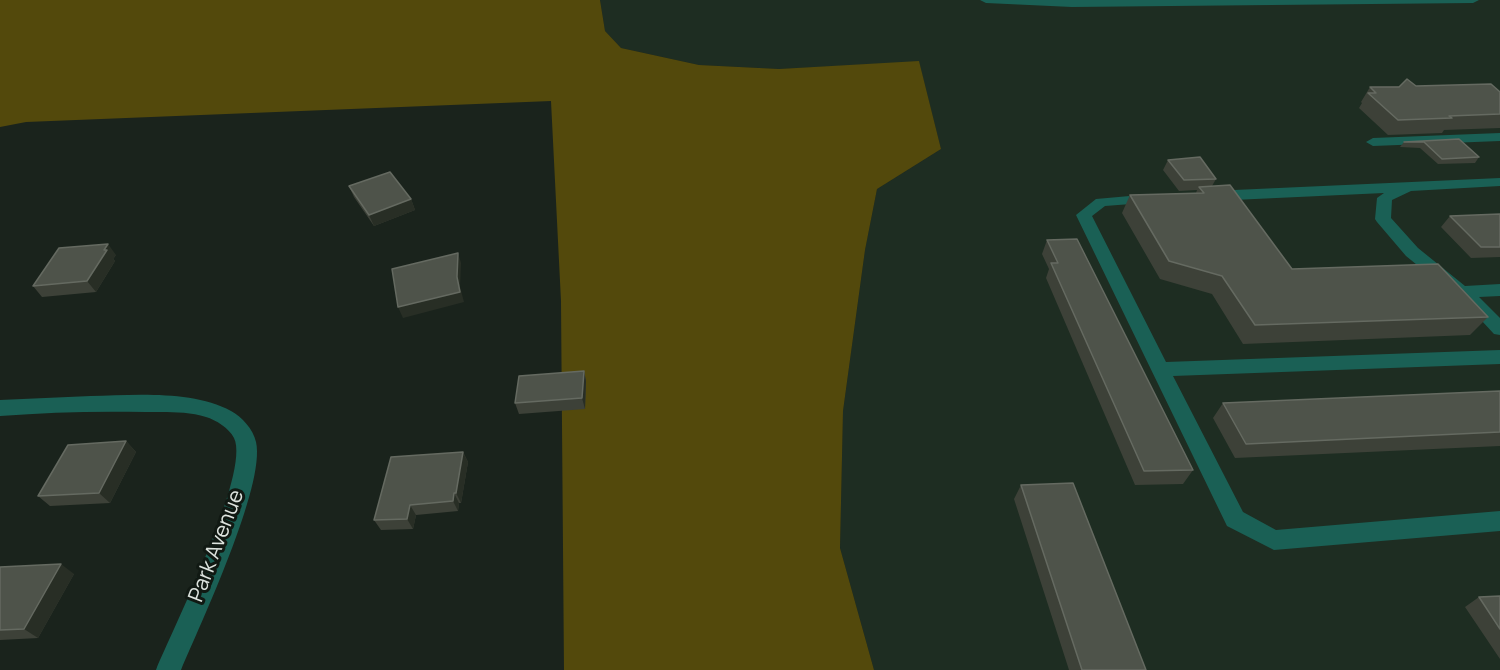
<!DOCTYPE html>
<style>
body{margin:0}
canvas{display:block;background:#1a231c}
</style>
<canvas width="1500" height="670"></canvas>
<script>
const g = document.querySelector('canvas').getContext('2d');
g.lineJoin = 'round';
function fillPath(path, color) {
  g.fillStyle = color;
  g.fill(path, 'evenodd');
}
function trace(path, color, width, dash) {
  g.strokeStyle = color;
  g.lineWidth = width;
  g.lineCap = dash ? 'butt' : 'round';
  g.setLineDash(dash || []);
  g.stroke(path);
}
function label(font, color, halo, rows, align = 'center') {
  g.font = font + ' Manrope,sans-serif';
  g.lineWidth = 6;
  g.setLineDash([]);
  g.textBaseline = 'middle';
  g.strokeStyle = halo;
  g.fillStyle = color;
  for (const [text, x, y, turn = 0] of rows) {
    g.save();
    g.translate(x, y);
    g.rotate((+turn || 0) * Math.PI / 180);
    g.textAlign = isNaN(turn) ? turn : align;
    if (halo) g.strokeText(text, 0, 0);
    g.fillText(text, 0, 0);
    g.restore();
  }
}
fillPath(new Path2D(`
 M600,0h900v670h-626l-34,-122 3,-137 22,-161 12,-61 64,-40 -22,-87 -140,7 -80,-4 -78,-17 -16,-17z`), '#1e2d22');
fillPath(new Path2D(`
 M0,0h600l5,31 16,17 78,17 80,4 140,-8 22,88 -64,40 -12,61 -22,161 -3,137 34,122h-310l-3,-369 -10,-200 -525,21 -26,5z`), '#53490c');
fillPath(new Path2D(`
 M980,0h499l-6,3 -401,4 -86,-4z
 M1500,133v8l-127,5 -7,-4 7,-4z
 M1500,178v8l-89,5 -19,9 -1,18 27,30 47,38 35,-2v12l-21,1 21,21v17l-6,-1 -25,-27 -63,-51 -29,-34 -2,-3 2,-21 7,-5 -172,8 -8,-5 8,-5z
 M1152,194l5,2 3,3 -3,3 -52,4 -13,10 74,146 334,-12v14l-327,12 70,136 33,18 224,-19v20l-226,19 -47,-24 -151,-311 20,-16z`), '#1a6055');
fillPath(new Path2D(`
 M91,396c42,-1 102,-6 140,15 11,6 22,18 25,31 10,43 -56,183 -75,228h-25c16,-39 95,-198 78,-232 -5,-10 -18,-18 -28,-21 -19,-6 -40,-5 -60,-5 -49,-1 -97,0 -146,4v-16z`), '#1a6055');
fillPath(new Path2D(`
 M1416,86l84,6v36l-56,2 -2,3 -54,2 -29,-27 3,-5 -1,-1 9,-15z
 M1459,139l20,18 -4,6 -37,1 -18,-16 -20,-1 4,-5z
 M1168,160l48,19 -4,7 80,83 196,48 -18,18 -227,9 -31,-50 -52,-15 -38,-66 8,-18 66,-2 1,-3 -18,1 -16,-21z
 M349,186l62,13 4,11 -41,16 -20,-29z
 M1500,214v43l-29,1 -30,-31 9,-11z
 M1047,240l146,230 -10,14 -48,1 -89,-207 3,-9 -7,-15z
 M116,255l-3,4 2,2 -19,31 -54,5 -9,-11z
 M584,371l2,10 -1,28 -66,5 -4,-11z
 M1500,391v55l-265,12 -22,-40 10,-15z
 M126,441l10,11 -26,51 -60,3 -12,-10z
 M463,452l5,10 -7,41h-2l-1,8 -42,4 -3,14 -32,1 -7,-10z
 M1021,485l125,185h-77l-55,-171z
 M0,567l74,7 -36,64 -38,2z
 M1500,596v63l-35,-52 14,-10z`), '#3d4138');
fillPath(new Path2D(`
 M411,199l4,11 -41,16 -5,-11z
 M108,244l8,11 -3,4 2,2 -19,31 -9,-11z
 M458,253l3,10 -1,24 4,15 -61,16 -5,-11 59,-30z
 M584,371l2,10 -1,28 -3,-11z
 M126,441l10,11 -26,51 -11,-10z
 M463,452l5,10 -7,41 -5,-10z
 M454,493l5,10 -1,8 -5,-10z
 M410,505l6,10 -3,14 -6,-10z
 M61,564l13,10 -36,64 -14,-9z`), '#282e25');
const building = new Path2D(`
 M1407,79l9,7 75,-2 9,8v22l-51,2 3,2 -54,2 -30,-27h8l-6,-6h29z
 M1459,139l20,18 -37,2 -18,-17h-20z
 M1200,157l16,22 -32,1 -16,-20z
 M390,172l21,27 -42,16 -20,-29z
 M1230,185l62,84 146,-5 50,53 -233,8 -33,-49 -53,-15 -39,-66 74,-2 -5,-6z
 M1500,214v33h-19l-31,-31z
 M1077,239l116,231 -49,1 -93,-208h7l-11,-23z
 M108,244l-4,6h3l-20,31 -54,5 26,-38z
 M458,253l-1,24 3,15 -62,15 -6,-38z
 M584,371l-2,27 -67,5 4,-27z
 M1500,391v41l-254,12 -23,-41z
 M126,441l-27,52 -61,3 30,-51z
 M463,452l-7,41h-2l-1,8 -43,4 -3,14 -33,1 17,-63z
 M1073,483l73,187h-64l-61,-185z
 M61,564l-37,65 -24,1v-63z
 M1500,596v33l-21,-32z`);
fillPath(building, '#4e534a');
trace(building, '#656a61', 1.5);
label('21px', '#dee4df', '#111913', [
 ["Park Avenue",217,546,-69]
]);
</script>
